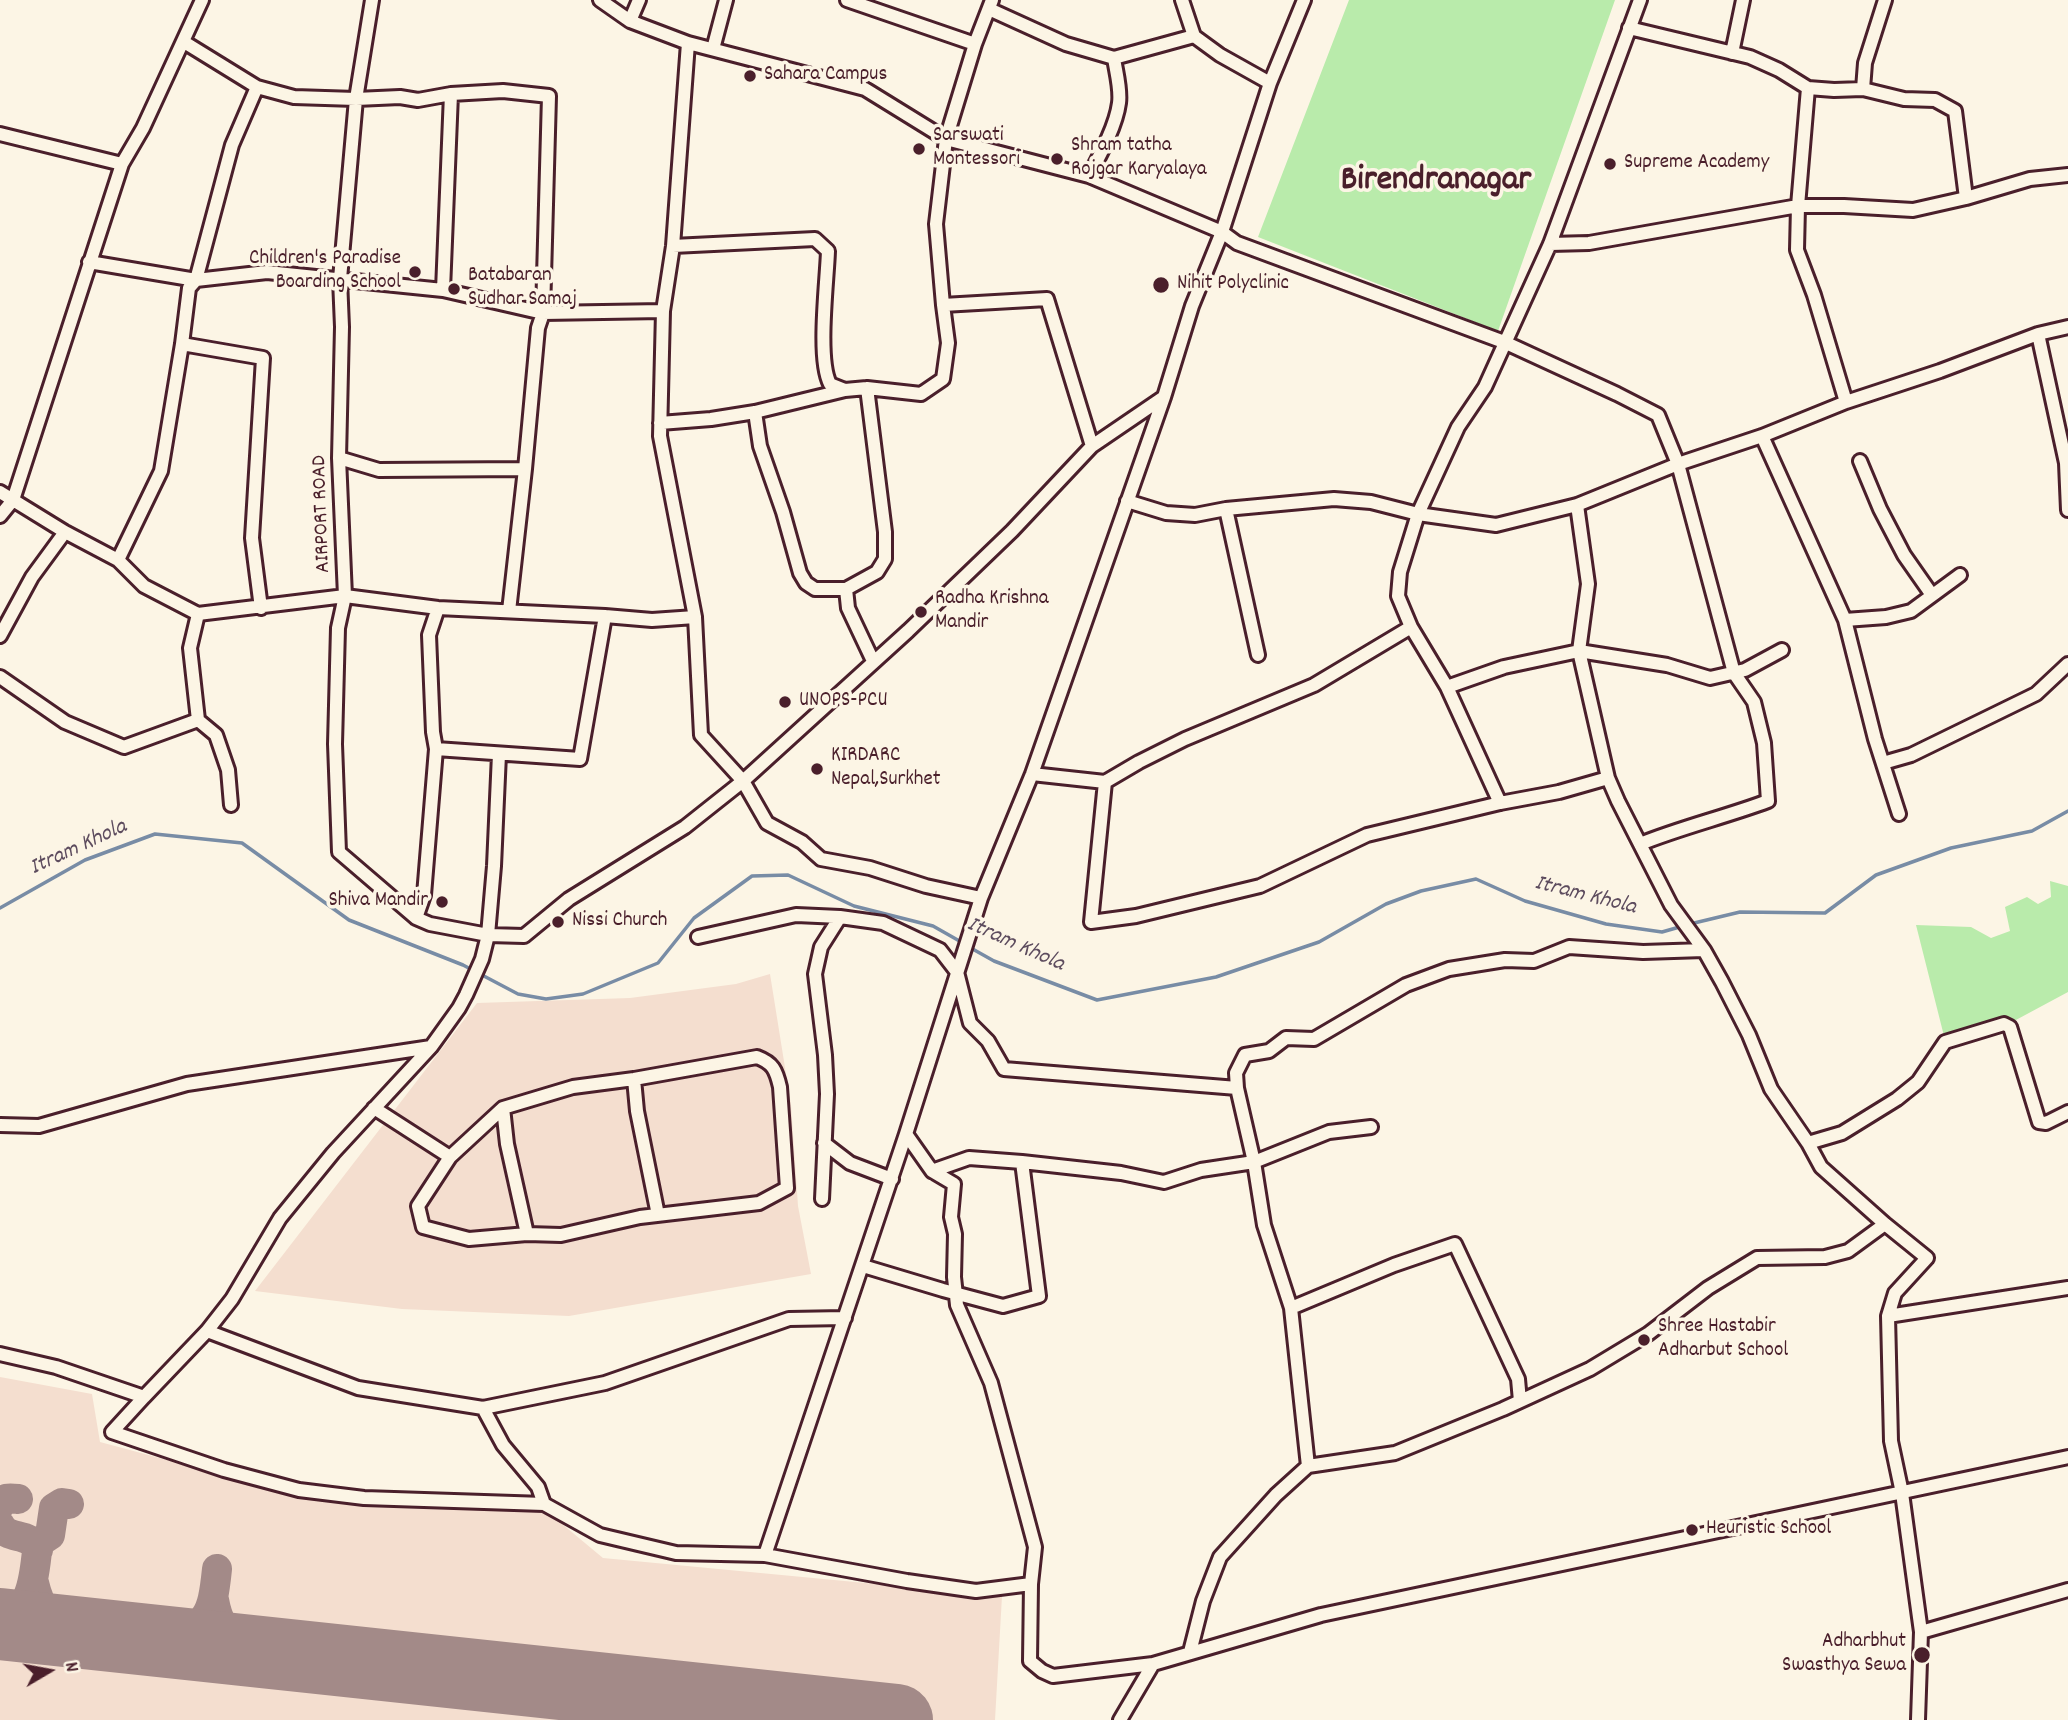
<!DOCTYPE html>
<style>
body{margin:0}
#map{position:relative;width:2068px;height:1720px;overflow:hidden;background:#fcf5e5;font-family:Dekko,sans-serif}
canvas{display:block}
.north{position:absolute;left:14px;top:1636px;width:70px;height:70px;-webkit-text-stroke:5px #fcf5e5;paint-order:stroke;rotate:80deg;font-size:19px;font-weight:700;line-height:28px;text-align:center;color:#4a1f2b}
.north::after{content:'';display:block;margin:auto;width:24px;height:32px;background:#4a1f2b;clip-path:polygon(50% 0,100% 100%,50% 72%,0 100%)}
</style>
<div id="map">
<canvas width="2068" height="1720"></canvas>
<div class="north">N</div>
</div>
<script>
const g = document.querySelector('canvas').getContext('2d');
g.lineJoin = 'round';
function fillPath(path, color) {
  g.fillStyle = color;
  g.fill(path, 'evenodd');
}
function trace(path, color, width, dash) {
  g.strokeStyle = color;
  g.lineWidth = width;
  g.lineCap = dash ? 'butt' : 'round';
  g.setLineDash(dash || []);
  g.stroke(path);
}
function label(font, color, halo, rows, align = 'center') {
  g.font = font + ' Dekko,sans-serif';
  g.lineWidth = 7;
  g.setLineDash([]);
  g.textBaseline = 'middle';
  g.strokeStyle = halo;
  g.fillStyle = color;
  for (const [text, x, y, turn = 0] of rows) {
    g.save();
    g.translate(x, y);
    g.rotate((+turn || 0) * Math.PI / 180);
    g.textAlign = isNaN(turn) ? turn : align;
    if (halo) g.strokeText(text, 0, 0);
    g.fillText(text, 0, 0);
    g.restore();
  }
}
fillPath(new Path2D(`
 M770,974l21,131 7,101 13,68 -242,42 -167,-7 -147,-18 222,-288 153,-5 106,-14z
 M0,1377l92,17 8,48 220,59 224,8 59,49 399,38 -7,124h-995z`), '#f4decf');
fillPath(new Path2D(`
 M1349,0h266l-117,331 -240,-94z
 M2050,881l18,5v106l-54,29 -11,-1 -59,16 -28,-111 55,2 20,11 19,-7 -5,-24 22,-10 11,7 13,-7z`), '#b9ebab');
trace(new Path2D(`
 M0,908l85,-48 70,-26 87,9 107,77 114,45 55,29 28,5 37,-5 75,-31 36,-45 58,-42 36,-1 66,31 79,20 30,17
 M1690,924l50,-12 85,1 51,-38 75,-27 81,-17 36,-20
 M969,947l25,14 103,39 119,-23 103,-35 67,-38 35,-13 55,-12 49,22 81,23 56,8 21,-6`), '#788ca5', 3.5);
trace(new Path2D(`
 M0,1505c4,-8 10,-7 18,-6
 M0,1525c9,17 28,5 38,25
 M34,1583c7,30 16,35 41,49
 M214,1600c5,28 13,32 33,50
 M0,1620c35,-9 34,-48 38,-77l12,-8 4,-27 8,-5 7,1
 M162,1642c46,-18 50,-24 55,-73`), '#a38a88', 30);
trace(new Path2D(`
 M0,1624l897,96`), '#a38a88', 72);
const minor = new Path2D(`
 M372,0l-16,99 -16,180 2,48 -3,131 6,138 -7,32 -3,116 4,108 77,66 14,6 58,11 6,-69 5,-112
 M600,0l30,21 58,22 177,46 81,50 143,37 133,56 15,11 267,99 113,52 41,21 20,49 56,209 20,29 10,41 4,58c-43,16 -86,26 -128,43
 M847,0l128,44
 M1182,0l12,36 26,19 50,28
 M989,9l77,35 48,14 80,-22
 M630,21l9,-21
 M1629,28l121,29 29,13 29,18 26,2 29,-1 41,10 31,1 20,11 11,87
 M184,42l73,45 37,10 62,2 44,-2 18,3 33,-6 52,-3 46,5 -6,217 -5,15 -13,141 -16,142
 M688,43l-15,203 -10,65 -3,125 35,181 6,118 42,46 24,42 35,19 19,17 49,9 56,18 55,12
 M713,49l13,-49
 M1732,53l11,-53
 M1808,88l-10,118 -1,44 17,45 32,107
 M1863,89l2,-26 20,-63
 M0,134l122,30
 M1089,176c11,-21 27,-50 30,-73 2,-14 -3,-31 -5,-45
 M1550,244l39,-1 209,-37h46l69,4 53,-12 64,-19 38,-4
 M673,246l142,-7 13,12c-1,31 -11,108 2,133l15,6 22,-2 54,6 22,-15 5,-36 -5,-38 -7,-81 10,-85 29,-95 17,-44
 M89,262l107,18 71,-8 176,18 100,23 120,-2
 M443,290l8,-196
 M943,305l104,-6 45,147
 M2038,334l28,129 2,47
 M182,344l81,14 -11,180 9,70
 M755,412l5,34 23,66 17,61 6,10 9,6h31l31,-17 8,-13v-27l-18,-144
 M660,423l51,-4 44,-7 90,-22
 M1762,436l83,184 30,119 24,75
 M339,458l40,12 146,-1
 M1860,461l20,48 24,46 28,40
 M0,492l65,40 53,28 26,26 54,28 147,-18 93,12 167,8 47,4 43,-3
 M1127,501l39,12 29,2 31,-6 108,-10 37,3 47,12 78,11 81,-20 101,-41 84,-28 84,-34 94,-31 98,-37 30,-7
 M1577,505l11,79 -9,67 29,127 10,23 53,104 33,45 18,32 27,53 22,54 37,54 13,24 64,57 42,34 -32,35 -7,23 3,125 11,52 19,139 -3,88
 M1226,509l32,146
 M0,516l13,-16 109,-336 21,-36 59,-128
 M118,560l43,-89 21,-127 7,-56 7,-8 36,-135 25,-58
 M846,589l2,19 25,53
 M198,614l-8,34 8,72 18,15 12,35 3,35
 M1845,620l41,-3 25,-6 49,-36
 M0,636l32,-59 33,-45
 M0,677l65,45 59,25 74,-27
 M1447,687l57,-20 75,-16 88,14 43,13 35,-8 37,-20
 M436,749l144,10 25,-143
 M1883,763l28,-8 125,-61 32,-30
 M1032,774l73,8 34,-20 46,-23 129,-54 97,-58
 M1105,782l-14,140 45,-6 124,-30 107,-51 133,-32 59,-11 49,-14
 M1500,803l-53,-116 -36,-60 -13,-31 2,-24 18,-58 40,-87 27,-40 65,-143 90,-244
 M416,918l8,-23 12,-146 -3,-17 -4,-97 9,-27
 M698,937l98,-22 44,2 43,6 57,27 17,22 13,51 18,18 16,28 233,19 17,74 10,63 27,83 17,158
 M634,1079l3,32 21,104
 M1237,1088l-1,-15 9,-18 24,-4 17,-13 28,1 92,-54 43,-16 56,-9 29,1 35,-14 74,5 61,-2
 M374,1108l76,49 53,-49 70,-21 61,-8 123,-22c16,6 19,13 23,30l7,101 -28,15 -119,14 -79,18 -34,-1 -58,5 -46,-12 -5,-21 32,-49
 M503,1108l4,36 20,90
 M0,1125l39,1 148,-42 244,-37
 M906,1134l26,37 37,-13 53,4 99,11 43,9 37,-12 53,-8 75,-30 42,-5
 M824,1143l26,20 42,16
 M1808,1143l34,-10 55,-34 21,-17 27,-40 59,-18 6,3 29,95 7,1 22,-11
 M932,1171l22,13 -3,33 4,17 -1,43 3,28 34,78 44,164 -4,37
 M822,1199l5,-105 -2,-39 -10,-81 6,-27 19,-30
 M863,1266l80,24 60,16 36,-10 -17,-134
 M1291,1308l103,-43 61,-21 63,135 2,22
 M1888,1316l180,-28
 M207,1331l151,57 125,20 122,-25 184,-64 56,-1
 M0,1354l56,13 88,30 63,-66 25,-32 48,-81 53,-65 98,-106 28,-39 7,-13 16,-36 6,-24 36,1 45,-37 116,-72 58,-46 165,-150 104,-100 80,-85 72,-49
 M144,1397l-32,35 112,38 75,20 65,8 180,6 56,31 76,18 89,2 142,26 69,10 55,-7 -1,77 12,10 11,5 100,-12 168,-49 747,-158
 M483,1408l20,37 35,42 6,17
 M765,1555l141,-421 75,-236 51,-124 132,-377 28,-91 30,-74 48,-149 34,-83
 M1921,1632l147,-42
 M1190,1652l13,-51 17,-44 56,-62 32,-29 87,-13 108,-44 87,-40 58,-35 60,-46 49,-30 68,-1 23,-6 37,-27
 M1120,1720l33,-56`);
trace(minor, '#4a1f2b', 18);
trace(minor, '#fcf5e5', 12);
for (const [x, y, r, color] of [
 [750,76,7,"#4a1f2b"],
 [919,149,7,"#4a1f2b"],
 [1057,159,7,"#4a1f2b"],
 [1610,164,7,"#4a1f2b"],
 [415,272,7,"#4a1f2b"],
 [1161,285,9,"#4a1f2b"],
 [454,289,7,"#4a1f2b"],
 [921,612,7,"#4a1f2b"],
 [785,702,7,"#4a1f2b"],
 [817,769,7,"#4a1f2b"],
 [442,902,7,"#4a1f2b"],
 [558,922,7,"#4a1f2b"],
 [1644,1340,7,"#4a1f2b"],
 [1692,1530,7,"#4a1f2b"],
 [1922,1655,9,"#4a1f2b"]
]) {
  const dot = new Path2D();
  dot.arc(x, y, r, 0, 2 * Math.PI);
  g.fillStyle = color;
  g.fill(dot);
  trace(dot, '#fcf5e5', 2.5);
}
label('21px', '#4a1f2b', '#fcf5e5', [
 ["Sahara Campus",764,76],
 ["Sarswati",933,137],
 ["Montessori",933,161],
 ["Shram tatha",1071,147],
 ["Rojgar Karyalaya",1071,171],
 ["Supreme Academy",1624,164],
 ["Children's Paradise",401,260,"right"],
 ["Boarding School",401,284,"right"],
 ["Batabaran",468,277],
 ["Sudhar Samaj",468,301],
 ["Nihit Polyclinic",1177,285],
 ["Radha Krishna",935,600],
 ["Mandir",935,624],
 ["UNOPS-PCU",799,702],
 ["KIRDARC",831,757],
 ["Nepal,Surkhet",831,781],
 ["Shiva Mandir",428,902,"right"],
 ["Nissi Church",572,922],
 ["Shree Hastabir",1658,1328],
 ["Adharbut School",1658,1352],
 ["Heuristic School",1706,1530],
 ["Adharbhut",1906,1643,"right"],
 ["Swasthya Sewa",1906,1667,"right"]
], 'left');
label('21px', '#4a1f2b', '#fcf5e5', [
 ["AIRPORT ROAD",323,514,-92]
]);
label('italic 23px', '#5d4c5e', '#fcf5e5', [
 ["Itram Khola",79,849,-25],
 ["Itram Khola",1585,897,14],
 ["Itram Khola",1015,946,24]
]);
label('bold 35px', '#4a1f2b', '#fcf5e5', [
 ["Birendranagar",1436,183]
]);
</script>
